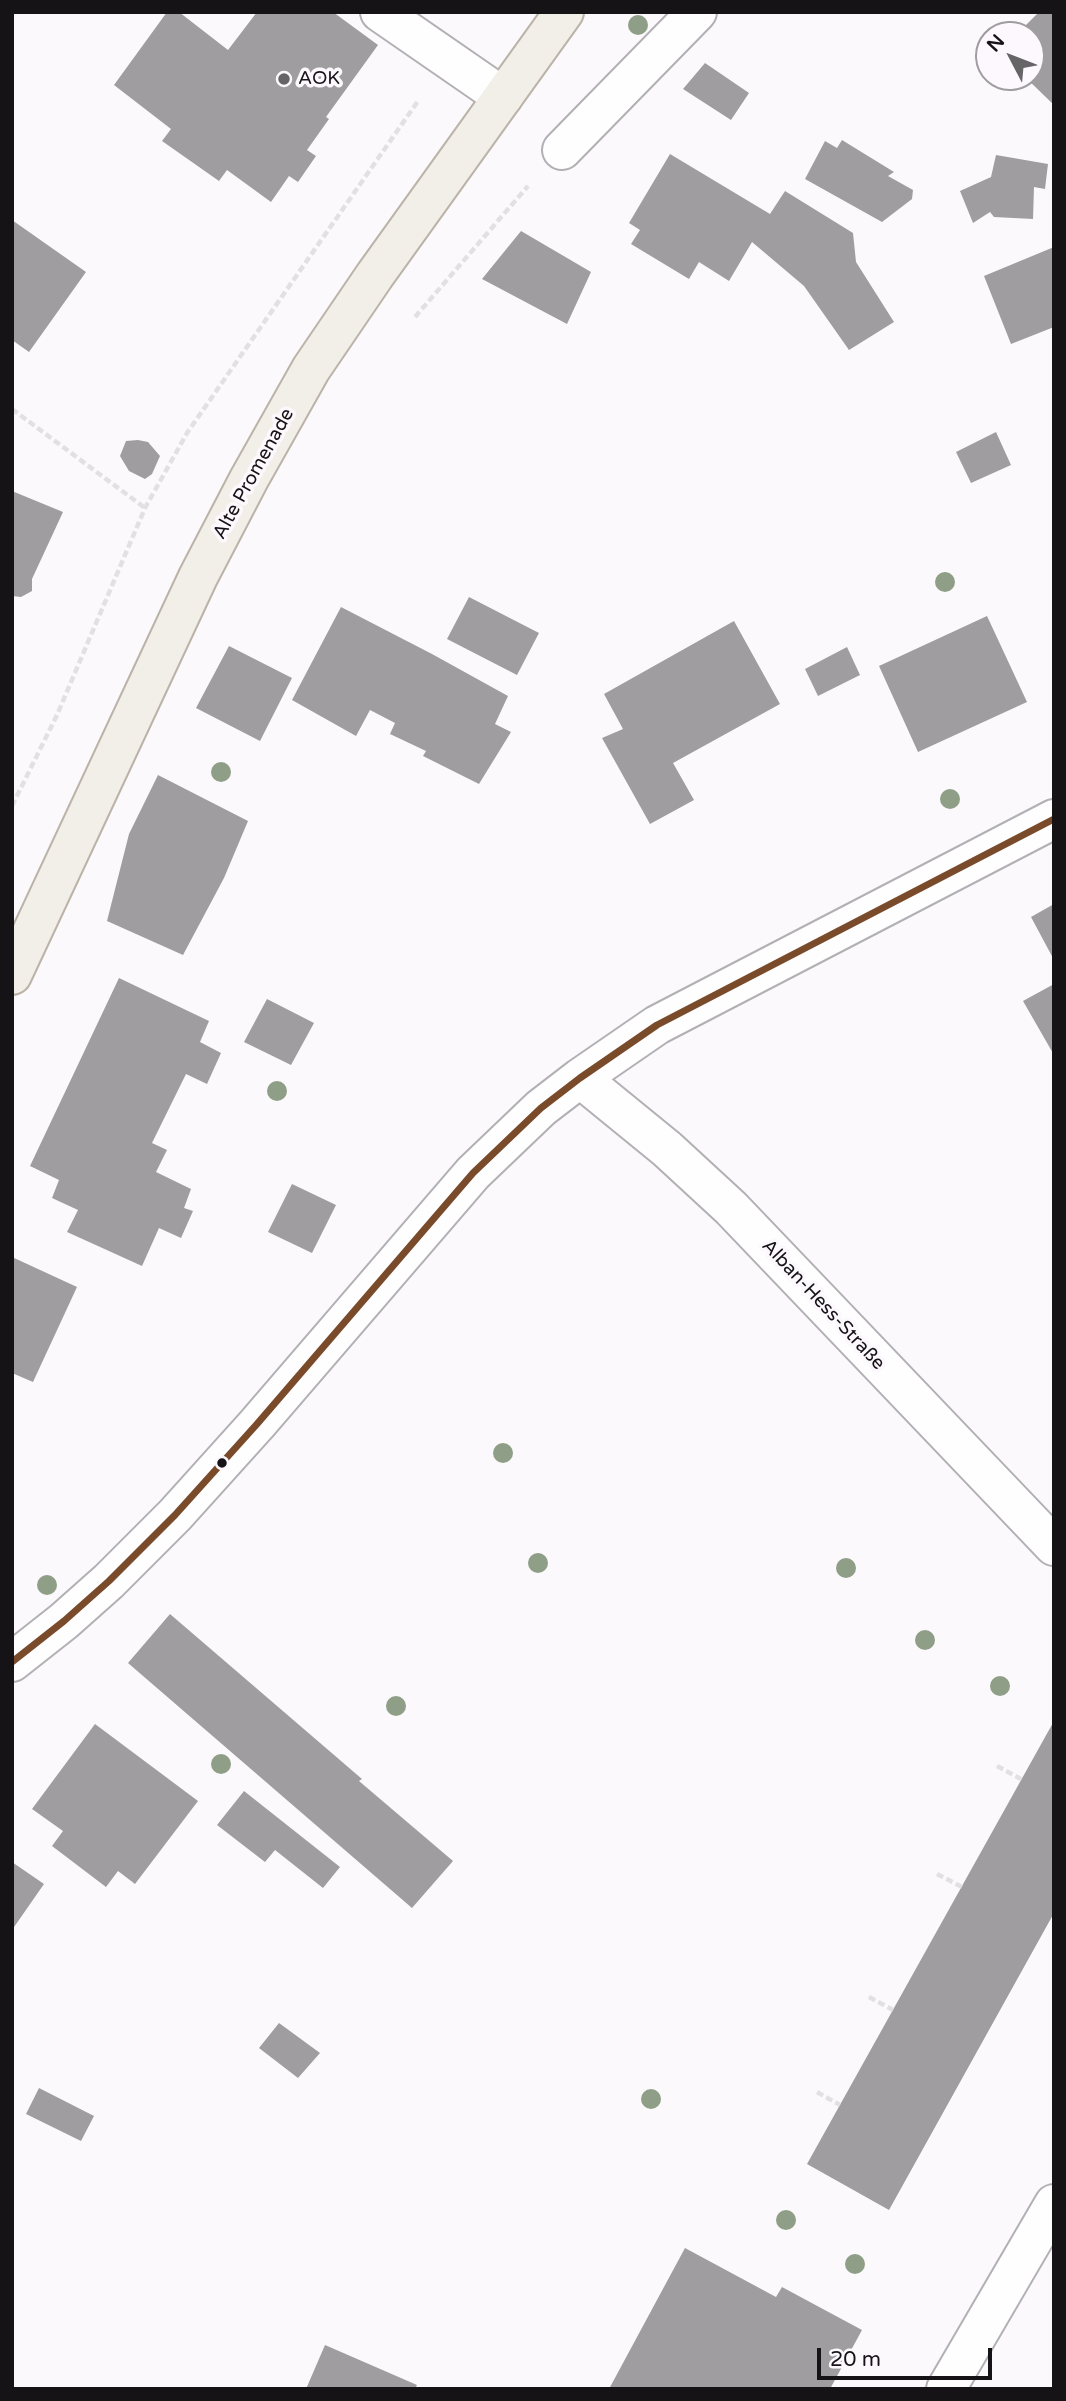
<!DOCTYPE html>
<meta charset="utf-8">
<style>
body{margin:0}
#map{position:relative;width:1066px;height:2401px;overflow:hidden;background:#fbf9fc;font-family:"Varela Round",sans-serif}
canvas{display:block}
.frame{position:absolute;inset:0;border:14px solid #161317;pointer-events:none}
.north{position:absolute;left:975px;top:21px;width:70px;height:70px;box-sizing:border-box;background:#fcf8fd;border:2px solid #a09ca1;border-radius:50%;rotate:312deg;font-size:19px;font-weight:700;line-height:28px;text-align:center;color:#161317}
.north::after{content:'';display:block;margin:auto;width:24px;height:32px;background:#666467;clip-path:polygon(50% 0,100% 100%,50% 72%,0 100%)}
.scale{position:absolute;left:817px;top:2348px;width:175px;height:32px;box-sizing:border-box;border:4px solid #161317;border-top:0;padding-left:9px;font-size:21px;line-height:24px;white-space:nowrap;color:#161317;-webkit-text-stroke:5px #fcf8fd;paint-order:stroke}
</style>
<div id="map">
<canvas width="1066" height="2401"></canvas>
<div class="frame"></div>
<div class="north">N</div>
<div class="scale">20 m</div>
</div>
<script>
const g = document.querySelector('canvas').getContext('2d');
g.lineJoin = 'round';
function fillPath(path, color) {
  g.fillStyle = color;
  g.fill(path, 'evenodd');
}
function trace(path, color, width, dash) {
  g.strokeStyle = color;
  g.lineWidth = width;
  g.lineCap = dash ? 'butt' : 'round';
  g.setLineDash(dash || []);
  g.stroke(path);
}
function label(font, color, halo, rows, align = 'center') {
  g.font = font + ' "Varela Round",sans-serif';
  g.lineWidth = 7;
  g.setLineDash([]);
  g.textBaseline = 'middle';
  g.strokeStyle = halo;
  g.fillStyle = color;
  for (const [text, x, y, turn = 0] of rows) {
    g.save();
    g.translate(x, y);
    g.rotate((+turn || 0) * Math.PI / 180);
    g.textAlign = isNaN(turn) ? turn : align;
    if (halo) g.strokeText(text, 0, 0);
    g.fillText(text, 0, 0);
    g.restore();
  }
}
fillPath(new Path2D(`
 M167,12h12l49,38 29,-38h76l45,33 -52,72 3,2 -22,31 9,6 -18,26 -9,-6 -18,26 -44,-32 -8,11 -57,-40 9,-12 -57,-44z
 M1039,12h15v93l-29,-28h6v-42h-15z
 M705,63l44,30 -18,27 -48,-31z
 M842,140l52,32 -6,4 25,14 -1,9 -30,23 -77,-43 20,-38 12,7z
 M670,154l100,60 15,-23 68,42 3,29 38,60 -45,28 -45,-64 -52,-44 -23,39 -30,-19 -10,17 -58,-35 9,-14 -11,-7z
 M996,155l52,9 -3,25 -11,-2 -1,32 -39,-2 -4,-5 -17,11 -13,-32 31,-14z
 M12,220l74,52 -57,80 -17,-12z
 M521,231l70,41 -24,52 -85,-45z
 M1054,247v80l-43,17 -27,-68z
 M996,432l15,33 -40,18 -15,-31z
 M138,440l10,2 12,14 -8,18 -7,5 -16,-8 -9,-15 6,-15z
 M12,491l51,21 -31,67v12l-11,6 -9,-1z
 M469,597l70,36 -22,42 -70,-36z
 M341,607l91,47 76,42 -13,28 16,8 -32,52 -56,-28 3,-5 -36,-17 5,-11 -25,-13 -14,26 -64,-36z
 M987,616l40,86 -109,50 -39,-86z
 M734,621l46,83 -107,59 21,37 -44,24 -48,-86 21,-9 -19,-35z
 M229,646l63,32 -32,63 -64,-33z
 M847,647l13,28 -42,21 -13,-27z
 M158,775l90,46 -24,57 -41,77 -76,-34 22,-87z
 M1054,904v56l-23,-43z
 M119,978l90,43 -9,21 21,11 -14,31 -21,-10 -34,69 15,7 -11,22 35,17 -7,19 9,3 -12,27 -22,-10 -17,38 -75,-34 11,-22 -26,-12 7,-18 -29,-14z
 M1054,984v71l-31,-54z
 M267,999l47,24 -23,42 -47,-23z
 M292,1184l44,21 -24,48 -44,-21z
 M12,1257l65,30 -44,95 -21,-9z
 M170,1614l192,165 -3,2 94,80 -41,47 -284,-245z
 M1054,1721v192l-165,297 -82,-46z
 M95,1724l103,77 -63,83 -17,-13 -12,16 -54,-41 11,-15 -31,-22z
 M244,1791l96,76 -17,21 -48,-38 -10,12 -48,-37z
 M12,1862l32,22 -32,46z
 M279,2023l41,30 -22,25 -39,-30z
 M39,2088l55,28 -13,25 -55,-27z
 M685,2248l91,49 6,-10 80,43 -32,59h-221z
 M325,2345l92,40 -2,4h-109z`), '#9f9da0');
const minor = new Path2D(`
 M380,12l123,85
 M562,150l135,-138
 M580,1078l87,71 64,59 323,338
 M12,1662l52,-41 45,-40 66,-66 82,-91 216,-251 68,-65 39,-30 77,-53 397,-206
 M946,2389l108,-185`);
const major = new Path2D(`
 M12,975l186,-398 51,-98 62,-110 64,-94 189,-263`);
trace(minor, '#b2b0b4', 42);
trace(major, '#bbb3a8', 42);
trace(new Path2D(`
 M415,317l113,-131
 M12,409l133,99
 M12,806l45,-91 88,-207 42,-75 231,-332
 M997,1766l24,13
 M937,1874l25,13
 M869,1997l24,13
 M817,2092l23,13`), '#e2e1e2', 4.5, [7, 3.5]);
trace(minor, '#fefeff', 38);
trace(major, '#f2eee8', 38);
trace(new Path2D(`
 M12,1662l52,-41 45,-40 66,-66 82,-91 216,-251 68,-65 39,-30 77,-53 397,-206`), '#7a4b2a', 7);
g.fillStyle = '#8f9e87';
for (const [x, y] of [
 [638,25],
 [945,582],
 [221,772],
 [950,799],
 [277,1091],
 [503,1453],
 [538,1563],
 [846,1568],
 [47,1585],
 [925,1640],
 [1000,1686],
 [396,1706],
 [221,1764],
 [651,2099],
 [786,2220],
 [855,2264]
]) {
  g.beginPath();
  g.arc(x, y, 10, 0, 2 * Math.PI);
  g.fill();
}
for (const [x, y, r, color] of [
 [284,79,7,"#666467"],
 [222,1463,6,"#161317"]
]) {
  const dot = new Path2D();
  dot.arc(x, y, r, 0, 2 * Math.PI);
  g.fillStyle = color;
  g.fill(dot);
  trace(dot, '#fcf8fd', 2.5);
}
label('19px', '#161317', '#fcf8fd', [
 ["AOK",298,79]
], 'left');
label('19px', '#161317', '#fcf8fd', [
 ["Alte Promenade",254,474,-61],
 ["Alban-Hess-Straße",823,1305,47]
]);
</script>
